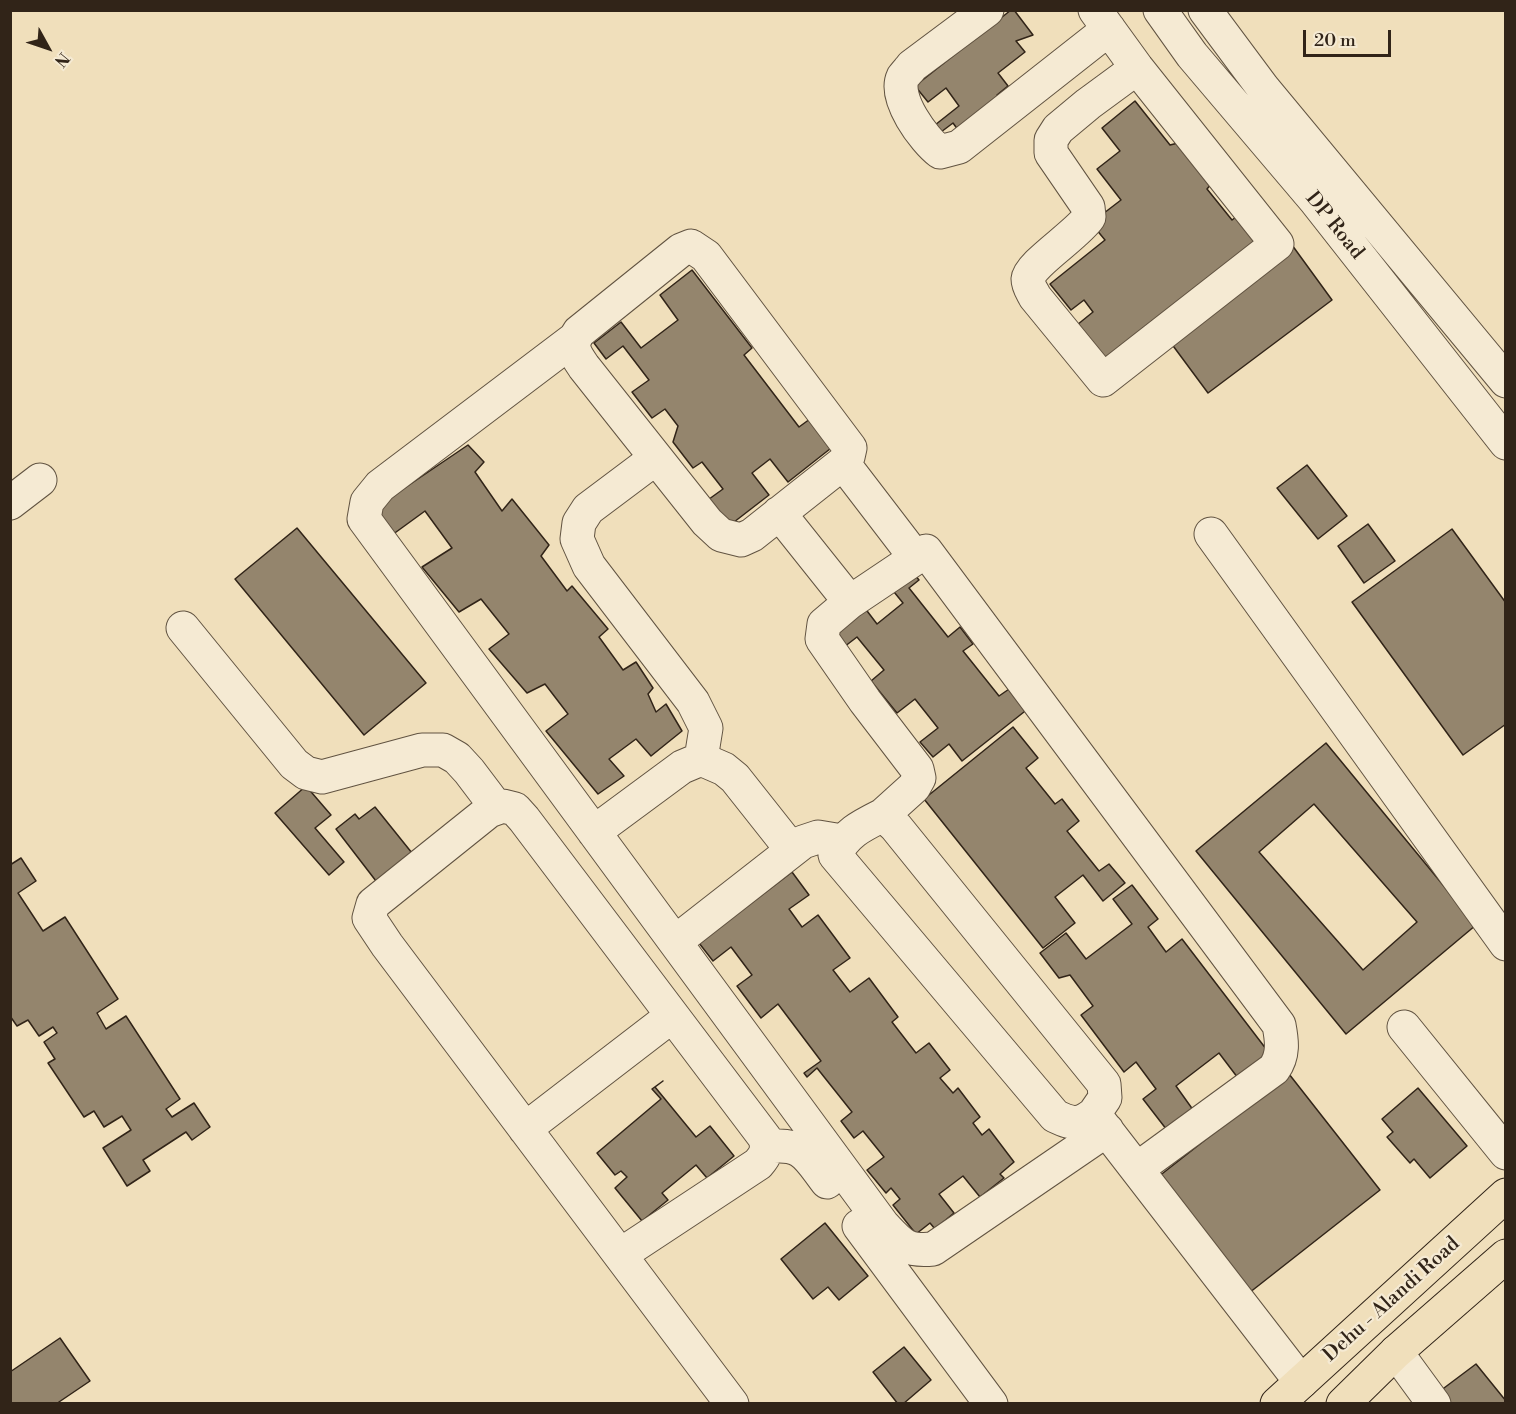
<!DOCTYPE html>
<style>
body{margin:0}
#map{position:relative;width:1516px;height:1414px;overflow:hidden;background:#f0dfbb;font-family:"Libre Bodoni",serif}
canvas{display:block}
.frame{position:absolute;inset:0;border:12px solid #312418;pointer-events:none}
.north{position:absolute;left:18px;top:18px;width:60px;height:60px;-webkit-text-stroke:4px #f5ead3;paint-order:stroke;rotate:130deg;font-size:16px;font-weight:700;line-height:24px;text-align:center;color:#312418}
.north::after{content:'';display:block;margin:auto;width:21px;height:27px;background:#312418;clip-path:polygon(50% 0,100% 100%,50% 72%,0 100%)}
.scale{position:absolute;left:1303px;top:30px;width:88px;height:27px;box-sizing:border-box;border:3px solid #312418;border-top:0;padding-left:8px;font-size:18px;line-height:21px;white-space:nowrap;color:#312418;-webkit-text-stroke:4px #f5ead3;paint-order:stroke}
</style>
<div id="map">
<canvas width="1516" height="1414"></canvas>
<div class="frame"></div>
<div class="north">N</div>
<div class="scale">20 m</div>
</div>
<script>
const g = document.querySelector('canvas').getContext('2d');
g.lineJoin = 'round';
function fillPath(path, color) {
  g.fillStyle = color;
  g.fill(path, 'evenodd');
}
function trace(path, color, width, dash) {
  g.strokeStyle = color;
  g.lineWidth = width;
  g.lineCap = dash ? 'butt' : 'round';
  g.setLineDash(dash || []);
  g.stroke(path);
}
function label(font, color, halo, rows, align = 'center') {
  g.font = font + ' "Libre Bodoni",serif';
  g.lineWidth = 4.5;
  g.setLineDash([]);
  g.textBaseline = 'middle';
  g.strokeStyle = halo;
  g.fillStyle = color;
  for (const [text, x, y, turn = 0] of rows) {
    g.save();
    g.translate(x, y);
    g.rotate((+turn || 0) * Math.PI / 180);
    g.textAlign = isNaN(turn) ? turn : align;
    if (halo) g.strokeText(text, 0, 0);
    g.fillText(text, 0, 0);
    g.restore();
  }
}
const building = new Path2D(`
 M1011,10h3l19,25 -17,6 9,11 -27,21 10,13 -11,9 5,6 -41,33 -8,-11 -12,9 -6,-7 24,-19 -13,-18 -18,14 -13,-16z
 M1135,101l35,44 12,-3 30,41 -5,6 25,31 8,-6 24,29 -159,127 -33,-41 21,-17 -9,-12 -13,10 -21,-26 55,-44 -14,-17 30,-23 -24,-31 23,-18 -18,-23z
 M1292,245l40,55 -124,93 -40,-54z
 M692,270l60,78 -8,7 55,72 15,-11 21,29 -47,37 -18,-23 -18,14 17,22 -44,34 -20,-27 18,-13 -21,-27 -9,6 -20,-26 5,-16 -13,-17 -13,9 -20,-26 17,-12 -26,-34 -17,13 -12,-16 27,-21 20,26 37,-28 -18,-25z
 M468,445l16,17 -9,10 27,39 10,-12 37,46 -8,11 26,35 5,-5 36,43 -9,8 24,33 13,-8 17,26 -5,6 8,18 10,-8 16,27 -31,25 -15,-17 -27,20 15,17 -26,18 -52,-63 22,-17 -23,-30 -18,9 -38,-44 20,-15 -28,-35 -22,13 -37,-45 30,-19 -27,-37 -33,24 -20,-25z
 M1307,465l40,51 -29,23 -41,-51z
 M1368,524l27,37 -31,22 -26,-37z
 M297,528l129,155 -62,52 -129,-156z
 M1452,529l54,74v121l-43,31 -111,-153z
 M911,570l8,10 -10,8 39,49 12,-10 13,17 -10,7 36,45 13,-9 17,21 -67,53 -13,-17 -16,13 -13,-15 18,-14 -23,-29 -18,14 -26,-32 13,-11 -27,-33 -13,10 -14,-19 31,-25 16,21 26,-21 -13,-16z
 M1013,727l25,31 -12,10 29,36 7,-5 17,22 -12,10 32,40 10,-7 16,19 -22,18 -20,-26 -28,22 20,26 -32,25 -119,-149z
 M1326,743l150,182 -130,109 -150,-183zM1314,804l103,118 -54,48 -104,-118z
 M306,786l25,29 -16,13 29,34 -15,13 -54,-62z
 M375,807l37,46 -36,28 -40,-52 19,-15 4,5z
 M21,858l15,23 -18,12 25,38 22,-14 53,82 -21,14 9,16 20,-13 54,83 -14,10 6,8 22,-14 16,24 -18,13 -6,-8 -43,28 7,11 -23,15 -24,-38 28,-18 -9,-14 -18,11 -10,-16 -10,6 -36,-54 7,-4 -11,-17 13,-9 -4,-6 -14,9 -11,-16 -11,6 -7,-10v-151z
 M792,872l17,23 -20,14 13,18 16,-12 32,43 -17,12 17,22 19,-14 29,39 -6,5 24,31 13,-10 21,27 -10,8 13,15 5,-5 22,29 -7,6 9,12 7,-6 25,33 -14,12 4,4 -24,19 -17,-21 -24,18 15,19 -19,16 -5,-6 -14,11 -23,-29 7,-6 -9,-11 -5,5 -19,-23 17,-13 -21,-26 -9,7 -13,-17 11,-9 -35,-44 -10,9 -3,-4 17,-12 -43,-57 -17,14 -24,-32 15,-11 -21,-28 -18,14 -14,-18z
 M1132,885l26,34 -10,8 18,25 16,-13 91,119 -32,24 -22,-29 -43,33 20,28 -26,20 -27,-35 13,-10 -20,-27 -12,10 -43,-57 12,-9 -23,-31 -11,3 -19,-25 26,-20 20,26 46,-35 -19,-25z
 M1289,1074l91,116 -131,103 -91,-116z
 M663,1081l-8,6 41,50 14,-11 24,30 -27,22 -11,-13 -34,28 6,7 -26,21 -27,-33 12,-11 -6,-6 -6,4 -18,-22 64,-54 -9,-10z
 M1418,1088l49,58 -37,32 -16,-19 -4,4 -23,-26 6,-5 -11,-13z
 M825,1223l43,53 -29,24 -11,-13 -15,12 -32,-40z
 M60,1338l30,43 -34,23h-46v-32z
 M904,1347l27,33 -28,24h-5l-25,-32z
 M1476,1364l30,37v3h-56l-10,-13z`);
fillPath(building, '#94856d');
trace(building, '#312418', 1.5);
const minor = new Path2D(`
 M987,10l-75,56c-2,3 -7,8 -9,11 -10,21 21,63 37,75l19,-5 150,-118
 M1095,10l42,58 140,176 -174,136 -68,-83c-3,-6 -7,-11 -7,-18 1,-14 50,-45 61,-62l-1,-10 -37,-54v-13l7,-11 30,-25 49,-36
 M1160,10l32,45 123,145 191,243
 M1205,10l58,78 243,293
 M691,246l15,10 144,192 -2,9 -5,6 -91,72 -11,5 -20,-5 -14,-13 -123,-155c-9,-13 -15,-21 -5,-35l102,-82z
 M573,340l-193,146 -13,16 -3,17 519,706c18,19 23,27 50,24l174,-119
 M656,458l-68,51 -9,14 -2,16 12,27 104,136 13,26 -5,31
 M843,463l72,94
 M10,503l30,-23
 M779,513l71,89
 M1211,534l295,410
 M183,628l111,136 12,9 16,4 100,-27h21l14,8 12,13 28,37
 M883,815l31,-28 5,-9 -2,-9 -52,-68 -43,-62 2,-15 26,-22 76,-51 353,474c3,16 5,30 -5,44l-137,100
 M594,832l88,-65 19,-8 23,10 11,9 57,72
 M675,942l128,-100 15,-5 24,4
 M1404,1027l102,126
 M1094,1114l11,-16 -1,-14 -208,-257 -13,-12c-22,11 -37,18 -48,40l220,261c17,8 23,10 39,-2l207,268
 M525,1129l147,-113
 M767,1147c36,-5 40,9 60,35
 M859,1226l132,178
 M620,1255l138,-91c8,-9 10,-14 7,-26l-241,-319 -9,-10 -12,-3 -14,5 -116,93 -4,14 18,27c115,153 230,306 345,459
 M1396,1352l38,52`);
const major = new Path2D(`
 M1277,1404l229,-209
 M1343,1404l53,-52 110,-96`);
trace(minor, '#615341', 35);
trace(major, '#312418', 35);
trace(minor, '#f5ead3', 33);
trace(major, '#f0dfbb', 33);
label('20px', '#312418', '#f5ead3', [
 ["DP Road",1334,226,51],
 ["Dehu - Alandi Road",1392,1300,-42]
]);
</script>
